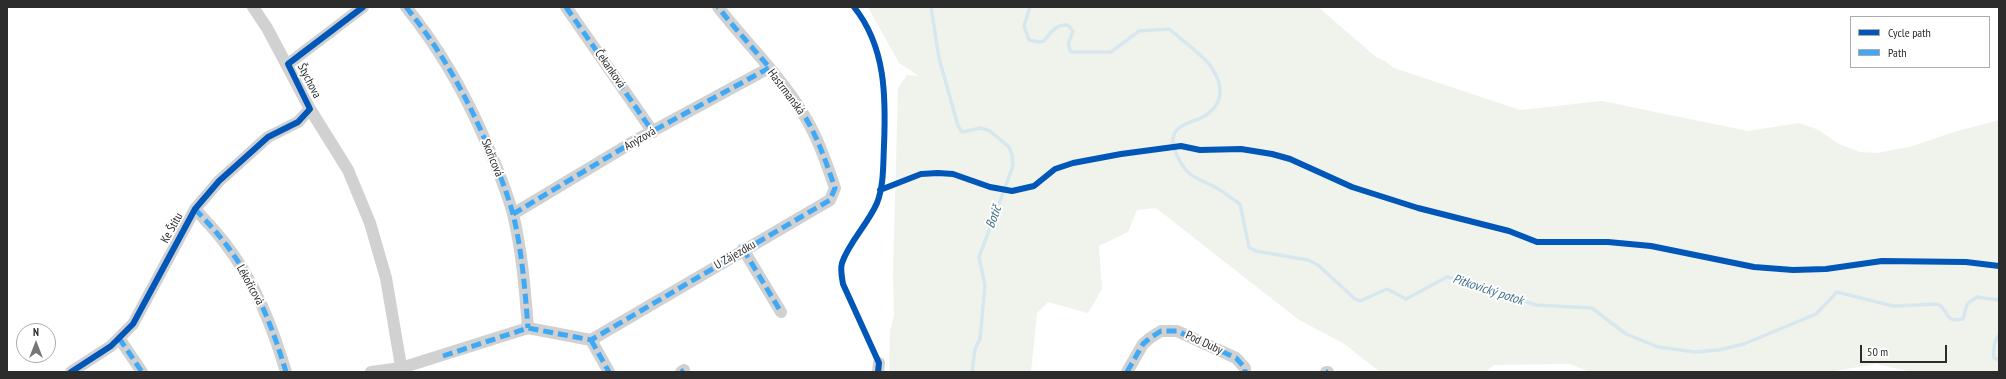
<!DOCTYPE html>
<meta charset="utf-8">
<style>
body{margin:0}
#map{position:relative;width:2006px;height:379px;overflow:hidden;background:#fff;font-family:"PT Sans Narrow",sans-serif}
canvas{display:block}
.frame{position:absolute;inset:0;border:8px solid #2c2c2c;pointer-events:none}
.legend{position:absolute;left:1850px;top:16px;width:140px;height:52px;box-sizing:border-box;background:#fff;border:1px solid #ababab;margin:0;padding:5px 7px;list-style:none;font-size:12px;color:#2c2c2c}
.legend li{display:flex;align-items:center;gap:8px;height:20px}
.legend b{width:20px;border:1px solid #ababab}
.north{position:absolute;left:16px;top:323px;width:40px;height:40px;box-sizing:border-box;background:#fff;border:1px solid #ababab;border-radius:50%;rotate:0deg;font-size:11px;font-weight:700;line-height:16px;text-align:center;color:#2c2c2c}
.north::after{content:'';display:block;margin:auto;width:14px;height:18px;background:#767676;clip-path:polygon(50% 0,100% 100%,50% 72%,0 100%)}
.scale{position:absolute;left:1860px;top:345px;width:87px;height:18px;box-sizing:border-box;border:2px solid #2c2c2c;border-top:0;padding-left:5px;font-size:12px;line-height:14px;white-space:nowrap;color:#2c2c2c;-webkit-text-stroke:3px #fff;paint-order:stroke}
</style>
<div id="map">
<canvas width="2006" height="379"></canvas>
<div class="frame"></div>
<ul class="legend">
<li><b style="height:5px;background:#0057b8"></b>Cycle path</li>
<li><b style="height:5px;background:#3fa9f5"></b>Path</li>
</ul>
<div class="north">N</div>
<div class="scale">50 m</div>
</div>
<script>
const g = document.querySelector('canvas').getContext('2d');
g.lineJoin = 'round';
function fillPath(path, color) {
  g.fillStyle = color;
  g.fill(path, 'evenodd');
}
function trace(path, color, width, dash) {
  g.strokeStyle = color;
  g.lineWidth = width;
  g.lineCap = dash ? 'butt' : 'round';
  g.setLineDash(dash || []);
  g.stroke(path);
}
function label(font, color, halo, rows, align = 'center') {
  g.font = font + ' "PT Sans Narrow",sans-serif';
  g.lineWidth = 4;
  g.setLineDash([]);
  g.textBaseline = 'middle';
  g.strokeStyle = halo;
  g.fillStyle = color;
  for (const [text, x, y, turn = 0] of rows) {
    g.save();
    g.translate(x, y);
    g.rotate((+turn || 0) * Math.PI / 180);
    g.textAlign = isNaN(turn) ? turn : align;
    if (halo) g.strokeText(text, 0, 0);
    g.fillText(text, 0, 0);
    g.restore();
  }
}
fillPath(new Path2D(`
 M868,7h450l58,50 9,4 9,7 126,42 82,-9 146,30 51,-8 20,7 18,13 23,9 17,1 36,-7 41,-14 45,-12v252h-87l-36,-8 -47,8h-239l-20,-8 -76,1 -8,7h-106l-37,-29 -44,-23 -143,-112 -19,2 -9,22 -29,14 3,43 -14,24 -40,-11 -11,11 -6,59h-142l1,-41 4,-16 -1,-40 5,-187 9,-13 12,1 -20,-13z`), '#f0f3eb');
trace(new Path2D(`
 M931,7l8,51 19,68 4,6 19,-4 9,3 19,16 3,8 1,11 -34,91 6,28 -5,54 -5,10 -3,23
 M1030,7l-6,19 5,14 10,2 5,-1c7,-9 12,-17 24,-16l5,6c-3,9 -7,12 -2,21h40l28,-21 30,-2c13,11 30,23 41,36 14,20 15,39 -7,52 -8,4 -19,6 -25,12 -12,10 0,31 8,41 6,8 20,12 29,17 9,5 17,12 25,17l9,43 7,4 52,9 10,5 37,34 5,2 27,-12 19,10 41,-22 39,10 50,18 56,3 34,26 32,13 37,5 24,-2 25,-6 72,-30 21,-22 56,14 45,-2c12,7 5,19 25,15l4,-15 10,-7 22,3
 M1999,335c-5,6 -6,15 -5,23l5,2`), '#d7e7f0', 3.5);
trace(new Path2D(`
 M253,7l14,21 43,81 38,61 22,53 16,55 16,94
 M406,7c34,42 59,86 80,135 10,23 20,47 27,72 9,37 12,76 15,114
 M566,7l87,125
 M288,64l75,-57
 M195,209c10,11 20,21 29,33 30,38 48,83 62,130
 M513,214l125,-75 131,-71
 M743,249l38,63
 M119,338l23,34
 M591,340l18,32
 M71,372l40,-26 22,-22 62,-115 24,-28 49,-44 30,-15 12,-13
 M371,372l30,-4 127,-40 63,12 239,-140 5,-12c-9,-26 -18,-53 -33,-76 -23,-38 -57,-70 -84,-105
 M681,372l3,-2
 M878,372l1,-9
 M1127,372l16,-28 7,-6 11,-7h16l59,27 9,10v4
 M1326,372h2`), '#d1d1d1', 12);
trace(new Path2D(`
 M406,7c34,42 59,86 80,135 10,23 20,47 27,72 9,37 12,76 15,114
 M566,7l87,125
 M195,209c10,11 20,21 29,33 30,38 48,83 62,130
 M513,214l125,-75 131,-71
 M743,249l38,63
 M119,338l23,34
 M591,340l18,32
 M443,356l85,-28 63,12 239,-140 5,-12c-9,-26 -18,-53 -33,-76 -23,-38 -57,-70 -84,-105
 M681,372l3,-2
 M1127,372l16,-28 7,-6 11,-7h16l59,27 9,10v4
 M1326,372h2`), '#3fa9f5', 5, [10, 5]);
trace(new Path2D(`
 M854,7c32,40 32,90 30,139 -1,19 0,39 -7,57 -9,21 -28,39 -35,60 -2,7 0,14 1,21l36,79 -1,9
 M880,190l41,-16 17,-1 15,1 37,13 22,4 22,-5 21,-17 18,-6 48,-9 60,-8 19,4 41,-1 31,5 18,5 62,28 66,21 91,23 28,11h71l43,4 103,21 39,3 33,-1 56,-8 84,1 33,4
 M71,372l40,-26 22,-22 62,-115 24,-28 49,-44 30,-15 12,-13 -22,-45 75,-57`), '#0057b8', 6);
label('12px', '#2c2c2c', '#fff', [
 ["Čekanková",610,69,55],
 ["Štychova",309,81,63],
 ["Hastrmanská",786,92,53],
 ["Anýzová",640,139,-30],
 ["Skořicová",492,158,68],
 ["Ke Štítu",172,228,-61],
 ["U Zájezdku",735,255,-30],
 ["Lékořicová",250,285,61],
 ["Pod Duby",1204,343,25]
]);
label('italic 13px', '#3d708b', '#fff', [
 ["Botič",994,217,-70],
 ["Pitkovický potok",1488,290,18]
]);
</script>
